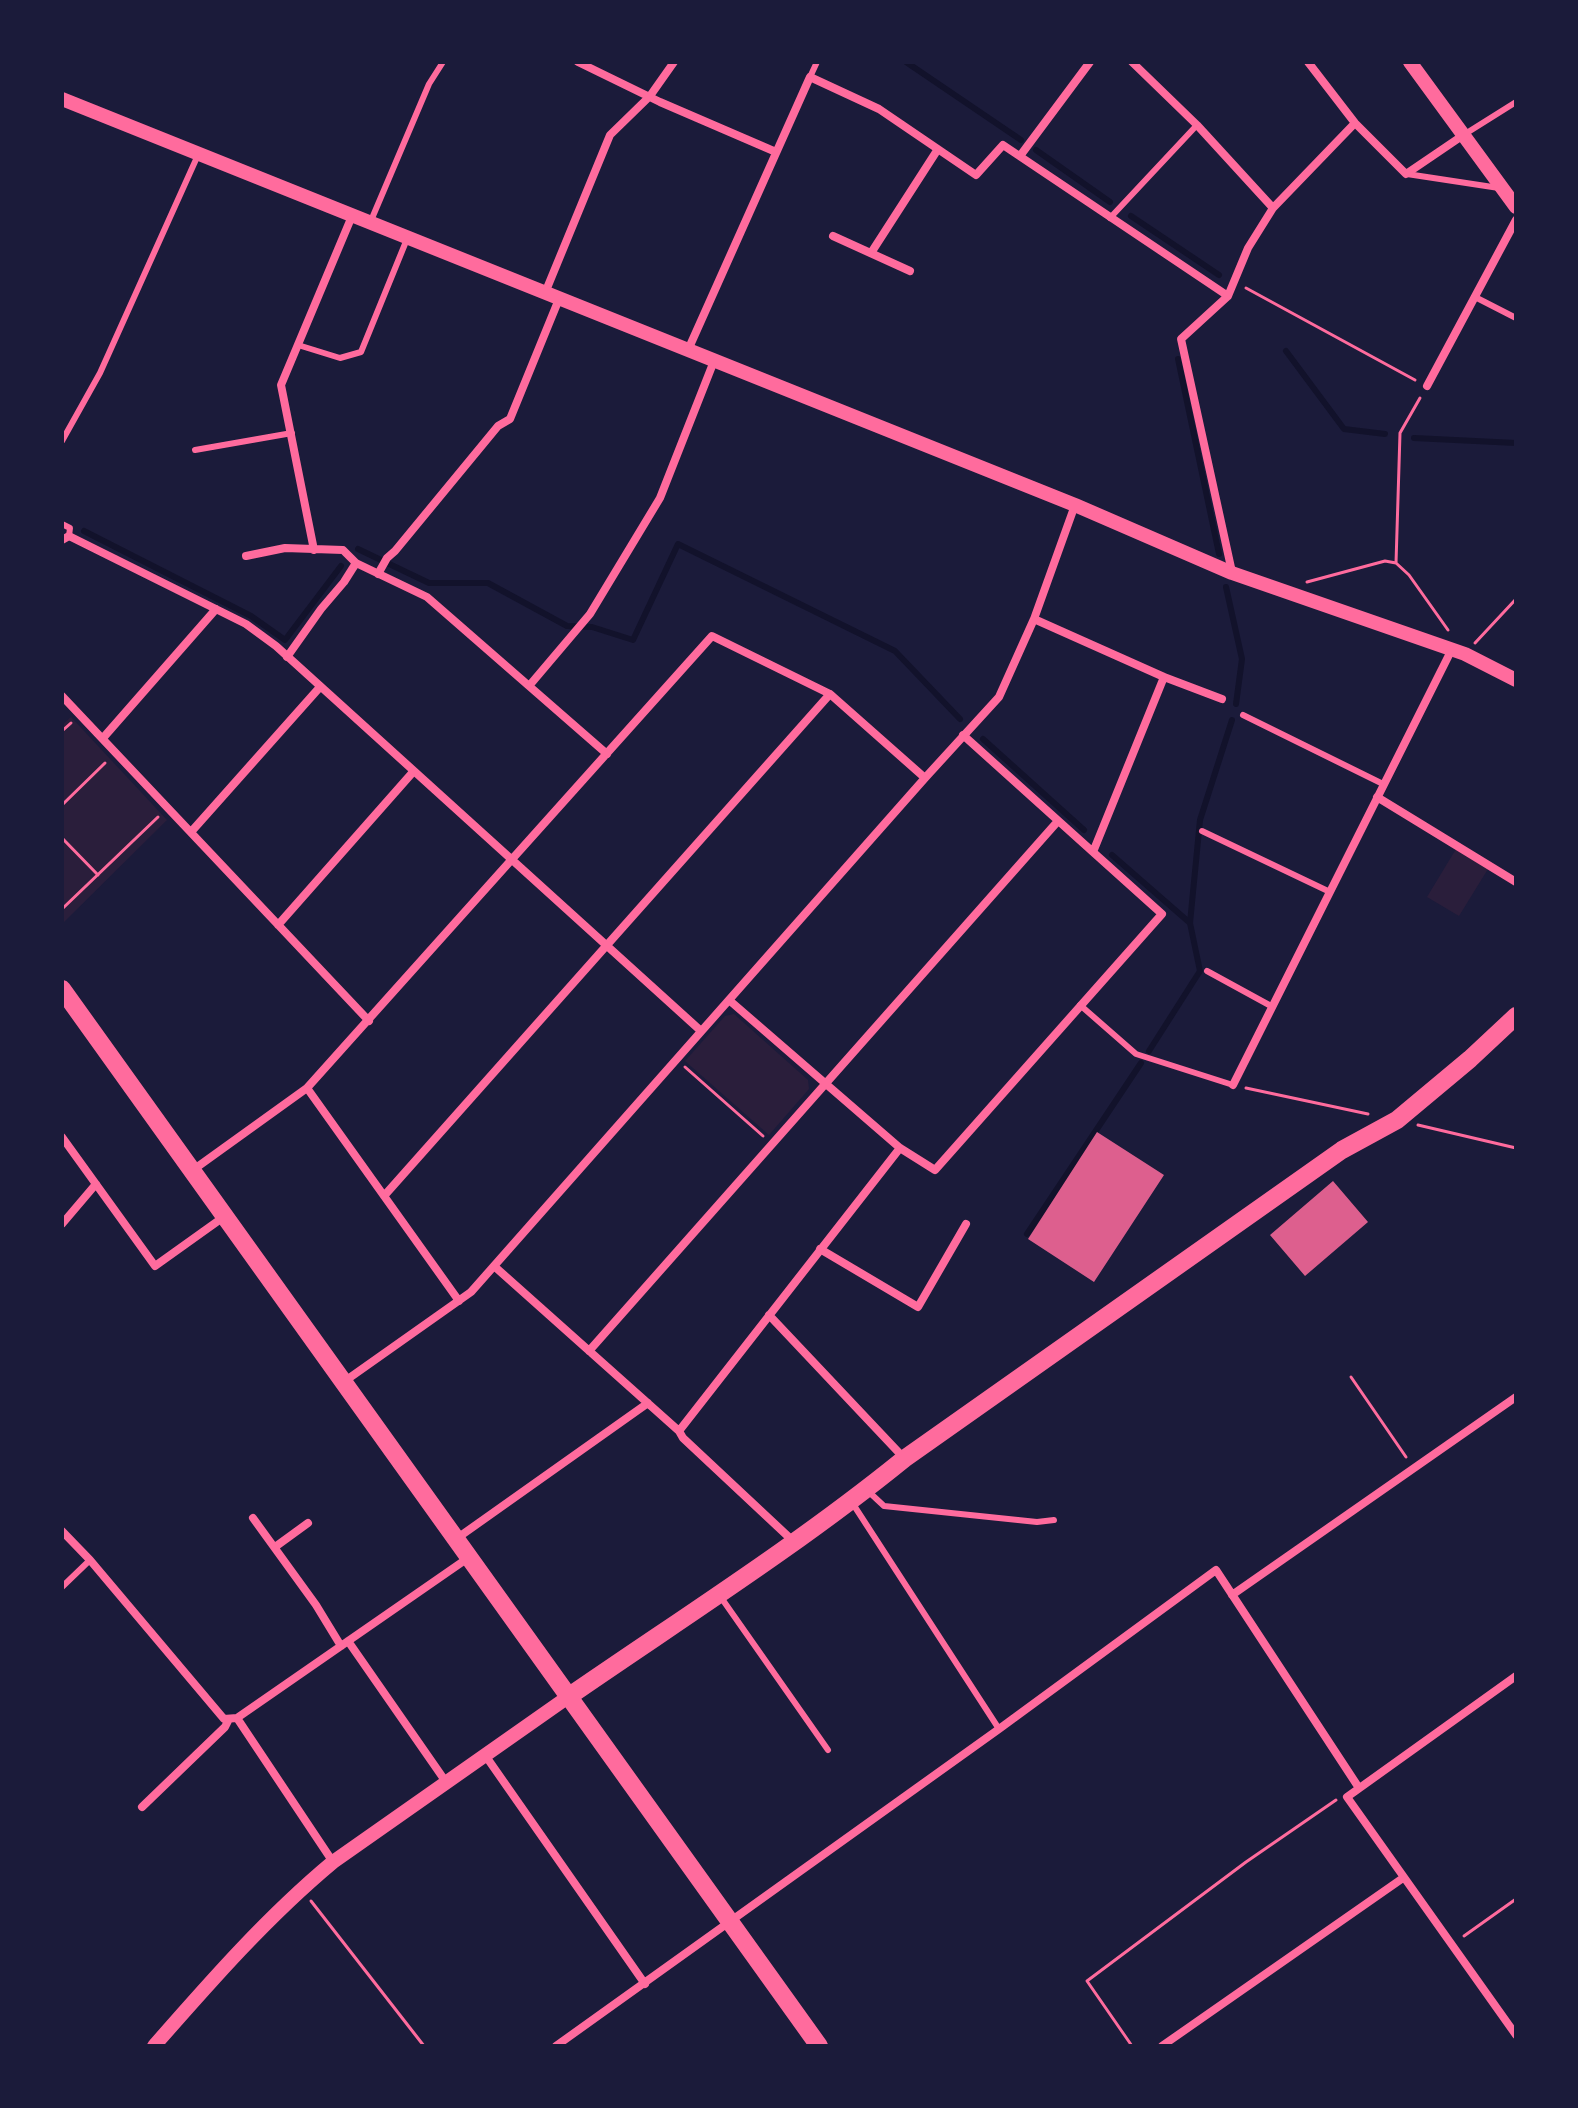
<!DOCTYPE html>
<style>
body{margin:0}
#map{position:relative;width:1578px;height:2108px;overflow:hidden;background:#1b1b3a;font-family:"DejaVu Sans",sans-serif}
canvas{display:block}
.frame{position:absolute;inset:0;border:64px solid #1b1b3a;pointer-events:none}
</style>
<div id="map">
<canvas width="1578" height="2108"></canvas>
<div class="frame"></div>
</div>
<script>
const g = document.querySelector('canvas').getContext('2d');
g.lineJoin = 'round';
function fillPath(path, color) {
  g.fillStyle = color;
  g.fill(path, 'evenodd');
}
function trace(path, color, width, dash) {
  g.strokeStyle = color;
  g.lineWidth = width;
  g.lineCap = dash ? 'butt' : 'round';
  g.setLineDash(dash || []);
  g.stroke(path);
}
fillPath(new Path2D(`
 M71,717l96,103 -105,104v-199z
 M1456,849l32,20 -29,47 -32,-19z
 M734,1014l74,66 1,9 -40,46 -84,-74 40,-45z`), '#2a1e3b');
trace(new Path2D(`
 M906,62l115,78
 M1036,150l74,52
 M1131,216l88,59
 M1286,351l58,78 41,5
 M1178,359l41,195
 M1414,438l102,5
 M84,531l167,85 34,24 56,-74
 M358,549l71,34h59l79,43 25,1 41,13 45,-96 217,107 65,68
 M1226,587l16,72 -6,45
 M983,739l101,91
 M1112,855l78,68
 M1149,1051l51,-80 -10,-48 10,-103 32,-100
 M1027,1234l114,-171`), '#12122b', 6);
fillPath(new Path2D(`
 M1097,1132l67,43 -70,107 -66,-43z
 M1333,1181l35,41 -63,54 -35,-41z`), '#dd5f8e');
trace(new Path2D(`
 M1246,288l169,92
 M1420,398l-20,35 -4,130 13,12 39,55
 M1307,582l78,-21 11,2
 M1475,643l41,-44
 M62,731l9,-8
 M62,805l43,-42
 M62,838l36,37
 M62,909l96,-92
 M685,1067l78,69
 M1246,1088l122,26
 M1418,1125l98,23
 M1351,1377l55,80
 M311,1901l113,145
 M1464,1936l52,-37
 M1132,2046l-45,-65 159,-119 90,-62`), '#ff6b9d', 3);
trace(new Path2D(`
 M810,77l7,-15
 M1465,134l51,-32
 M1407,174l92,14
 M1110,218l87,-93
 M370,223l59,-139 14,-22
 M1475,297l41,21
 M298,345l42,13 21,-6 46,-113
 M62,441l38,-68 98,-218
 M195,450l97,-17
 M62,524l8,4 -1,8
 M1243,715l140,69
 M1202,831l128,61
 M1207,971l64,35
 M1080,1005l56,49 97,31
 M869,1492l15,14 153,16 17,-2
 M853,1504l146,225
 M62,1587l28,-27
 M720,1596l108,154`), '#ff6b9d', 6);
trace(new Path2D(`
 M578,62l82,40 116,50
 M1132,62l65,63 76,83 82,-85
 M1308,62l47,61 51,51 56,-38
 M1020,156l70,-94
 M833,236l77,35
 M871,253l67,-104
 M545,293l65,-158 40,-39 24,-34
 M1228,296l20,-48 25,-40
 M688,350l122,-273 69,32 97,66 27,-30 225,151 -47,43 51,233
 M1427,386l89,-166
 M62,540l7,-4 177,88 30,22 425,385
 M314,550l-33,-165 71,-169
 M246,556l39,-8 58,2 13,13 71,34 180,157
 M378,574l9,-16 8,-7 103,-125 12,-7 49,-120
 M287,657l34,-48 23,-27 12,-19
 M1164,677l58,22
 M529,686l61,-72 70,-116 54,-137
 M62,696l307,325
 M963,735l130,117
 M103,738l113,-129
 M1377,797l139,85
 M191,832l129,-145
 M278,925l135,-153
 M729,1000l171,148 35,22 227,-256 -69,-62 71,-175 -130,-58
 M1233,1085l219,-436
 M307,1088l152,213
 M62,1137l93,129 70,-50
 M193,1170l114,-82 405,-452 118,58 95,84
 M384,1196l446,-502
 M62,1224l34,-40
 M820,1249l98,58 48,-83
 M494,1266l185,165 4,7 110,103
 M769,1315l134,142
 M589,1351l469,-530
 M345,1381l126,-89 454,-514 74,-81 35,-78 41,-114
 M679,1431l221,-283
 M253,1518l63,87 25,41
 M62,1531l28,29 134,159 13,-1 231,-160
 M456,1539l192,-136
 M275,1547l33,-24
 M1232,1595l284,-198
 M348,1641l98,141
 M1516,1676l-169,121 169,238
 M237,1718l96,144
 M485,1755l160,229
 M142,1807l83,-80 4,-8
 M556,2046l443,-317 217,-159 143,218
 M1162,2046l241,-168`), '#ff6b9d', 8);
trace(new Path2D(`
 M1410,62l106,145
 M62,99l1013,406 157,68 233,81 51,26
 M154,2046c57,-65 113,-129 179,-184l235,-165`), '#ff6b9d', 14);
trace(new Path2D(`
 M62,989l757,1057
 M568,1697c113,-78 230,-152 336,-238l438,-309 55,-30 73,-61 46,-43`), '#ff6b9d', 18);
</script>
